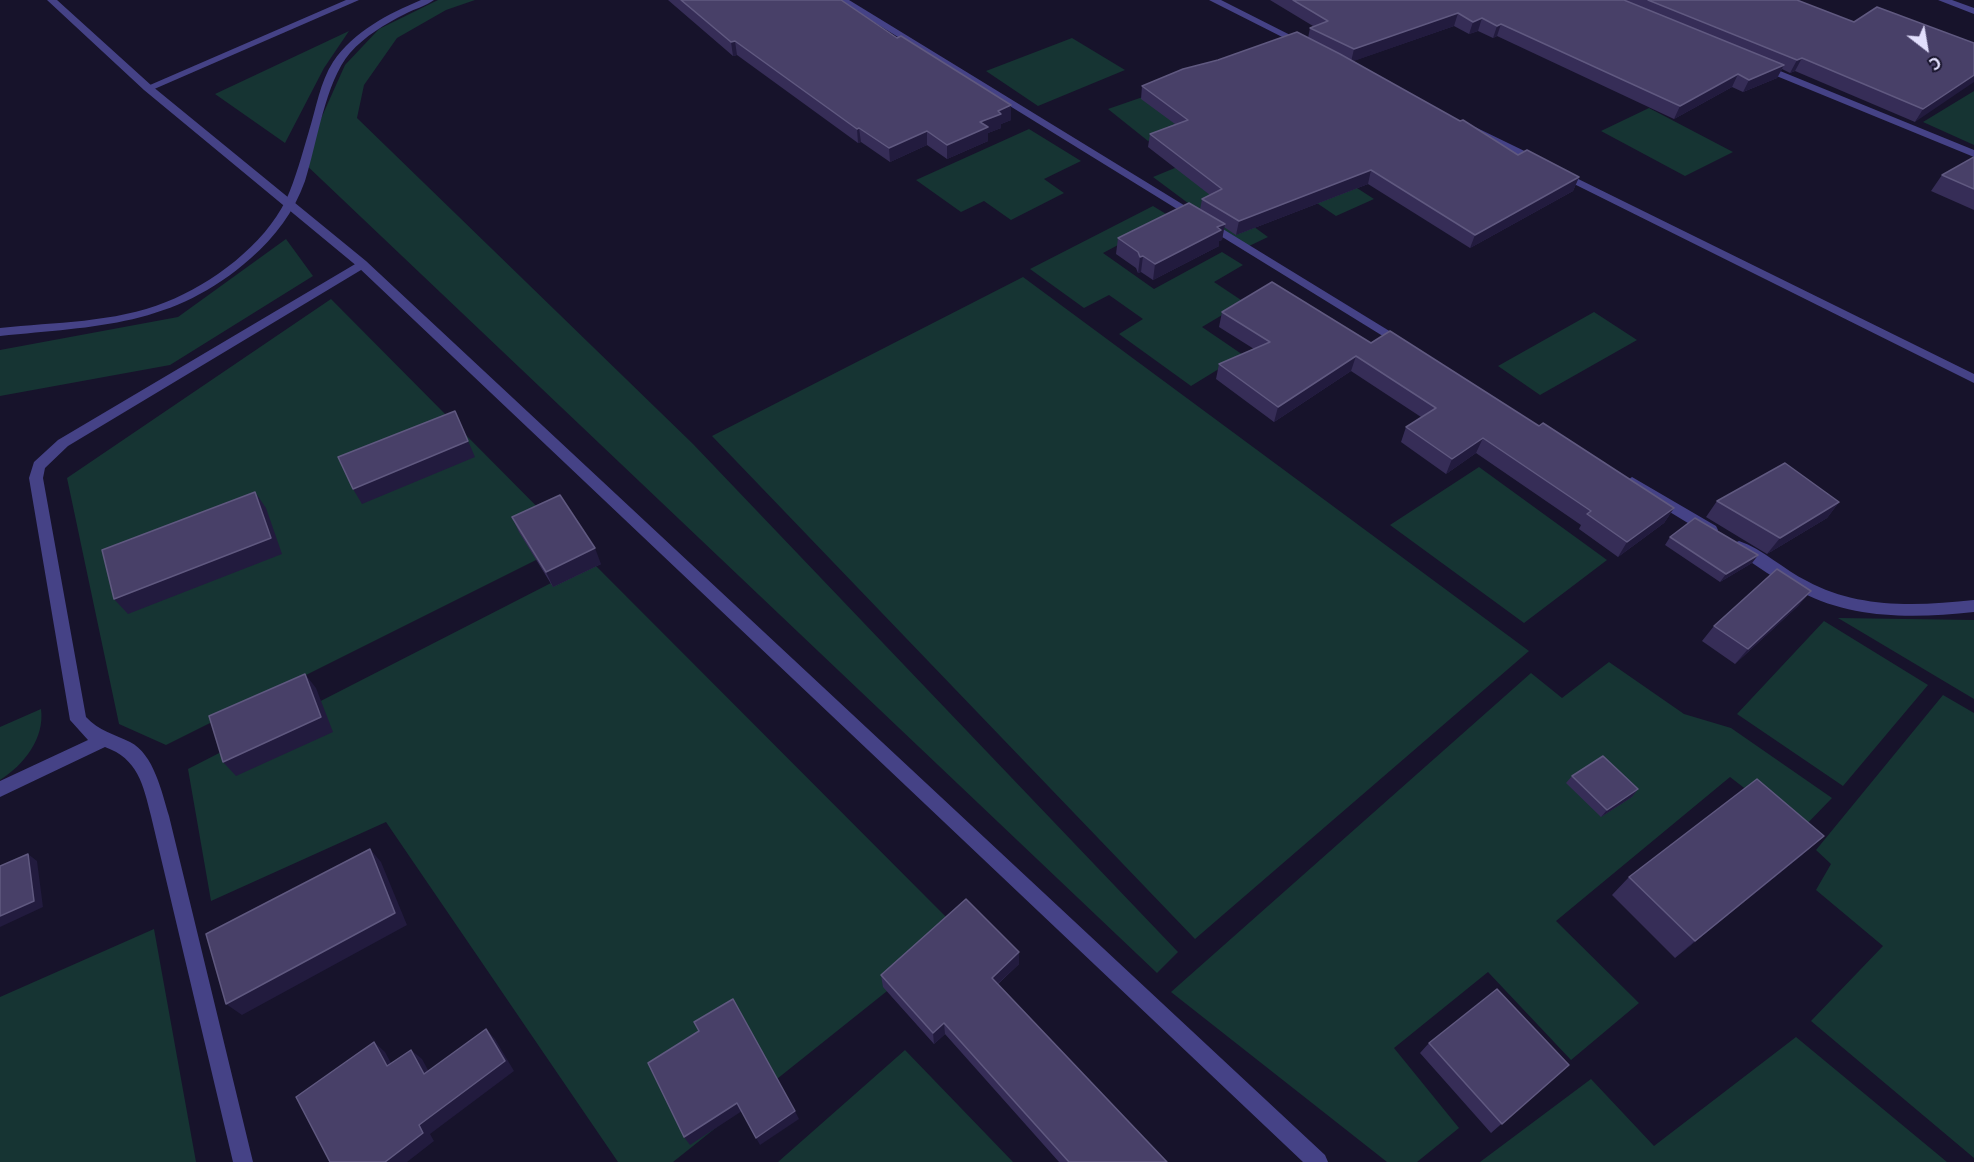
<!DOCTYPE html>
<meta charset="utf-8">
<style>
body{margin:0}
#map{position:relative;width:1974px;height:1162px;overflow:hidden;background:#17132b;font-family:"Noto Sans",sans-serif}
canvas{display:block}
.north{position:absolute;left:1896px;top:18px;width:60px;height:60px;-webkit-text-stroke:4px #17132b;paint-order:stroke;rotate:149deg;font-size:16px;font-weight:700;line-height:24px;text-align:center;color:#e2dffd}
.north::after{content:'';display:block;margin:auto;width:21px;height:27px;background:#e2dffd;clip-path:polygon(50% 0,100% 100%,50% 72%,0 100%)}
</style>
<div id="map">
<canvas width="1974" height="1162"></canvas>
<div class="north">С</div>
</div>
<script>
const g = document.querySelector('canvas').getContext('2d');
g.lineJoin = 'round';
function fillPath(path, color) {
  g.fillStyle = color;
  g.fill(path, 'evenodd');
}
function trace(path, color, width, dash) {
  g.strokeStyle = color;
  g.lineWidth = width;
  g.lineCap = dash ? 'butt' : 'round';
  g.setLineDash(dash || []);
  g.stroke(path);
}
fillPath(new Path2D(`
 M438,0h37l-29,10 -49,28 -33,47 -7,33 336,326 485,508 -21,21 -855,-812 43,-96 34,-36z
 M349,31l-25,37 -39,75 -70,-49z
 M1072,38l53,32 -87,36 -52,-35z
 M1163,90l41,31 -56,20 -40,-32z
 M1974,91v54l-51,-23z
 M1649,108l84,44 -48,24 -84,-45z
 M1029,129l52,32 -37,18 20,14 -53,27 -27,-19 -23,11 -45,-32z
 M1267,130l107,69 -38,17 -65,-44 -58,25 55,40 -21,10 -94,-70z
 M1153,206l18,11 -68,36 51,36 68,-37 21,13 -29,17 30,20 -42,25 72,49 -52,-9 -31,19 -72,-52 24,-15 -34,-24 -25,13 -54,-39z
 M286,239l27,37 -143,89 -170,31v-46l178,-33z
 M1023,277l506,374 -334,288 -483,-503z
 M331,299l241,243 -406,203 -47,-21 -52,-246z
 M1594,312l43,28 -97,55 -42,-29z
 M1479,467l128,93 -83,63 -134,-98z
 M592,562l369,370 -288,230h-55l-232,-340 -175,79 -23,-132z
 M1838,618l136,2v79z
 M1824,621l104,64 -85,101 -106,-72z
 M1609,662l75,52 47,14 101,70 -32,33 -70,-54 -174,144 83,82 -68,57 -83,-88 -94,76 65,80 -42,34h-30l-216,-170 360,-319 31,25z
 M1943,695l31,18v445l-163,-137 72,-75 -67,-56 15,-26 -15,-14z
 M41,709c4,29 -17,56 -41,71v-53z
 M154,929l42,233h-196v-165z
 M1796,1037l151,125h-467l111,-83 63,67z
 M905,1050l108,112h-235z`), '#163433');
fillPath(new Path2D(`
 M346,0h13l-207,90 -9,-2z
 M421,0h13c-8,6 -20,9 -29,14 -20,10 -40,22 -55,39 -25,29 -33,91 -45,128 -11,31 -30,56 -54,77 -78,69 -154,68 -251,78v-8c55,-6 114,-5 166,-26 46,-18 98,-57 120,-102 10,-22 16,-46 23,-69 7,-22 11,-49 24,-69 21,-31 55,-48 88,-62z
 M838,0h11l560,343 -2,3h-8z
 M1209,0h12l87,44 -8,2z
 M1938,0h14l22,8v6z
 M1757,64h6l211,86v7l-217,-89z
 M1475,127l68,33 1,2 -1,2h-8l-64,-32 -1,-2z
 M1560,170l414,204v9l-418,-208v-4z
 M362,260l6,4 -2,3 -298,179 -23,22 -2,10 43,239c13,14 28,17 44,25 24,12 32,51 39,74l84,346h-20l-82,-346c-8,-32 -13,-57 -46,-69l-105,50v-16l88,-41 -18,-20 -41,-242 5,-16 24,-22z
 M1632,477l84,49 2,4 -2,4h-10l-79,-48 -2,-4z
 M1739,541c24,8 45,29 68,40 51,28 111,25 167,19v12c-58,6 -119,8 -173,-20 -24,-11 -45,-27 -67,-41l-2,-4 2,-4z`), '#454286');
fillPath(new Path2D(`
 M47,0h10l95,86 214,175 959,894 3,7h-25l-945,-895 -214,-177z`), '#454286');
fillPath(new Path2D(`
 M668,0h173l170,120 -10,4v4l-13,5v8l-41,18 -20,-14 -37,17 -29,-20 -3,1 -121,-88 -4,1z
 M1270,0h527l57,22 120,21 -59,79 -120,-51 -5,2 -8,-4 -5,9 -34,14 -11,-5 -58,32 -177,-83 -4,2 -15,-7 -9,3 -15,-8 -101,35 165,94 61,22 -6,14 -103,57 -102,-64 -132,51 -12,-8 -2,13 -3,1v5l-66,34 -12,-8 -3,1 -2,-5 -20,-14 2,-16 82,-28 2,-11 8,-4 -62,-48 2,-13 25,-10 -34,-25 1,-13 166,-48 2,-10 3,-2z
 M1974,157v53l-43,-19 11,-16z
 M1222,312l149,31 168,83 135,82 -10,15 -46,34 -39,-28 2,-4 -105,-72 -30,21 -45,-32 5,-15 15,-10 -70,-46 -77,51 -58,-43 3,-15 35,-15 -35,-22z
 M1717,501l122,1 -12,16 -60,36 -61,-37z
 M512,517l89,47 -48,23 -34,-55z
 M1670,537l88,18 -6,8 -32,19 -55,-37z
 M1811,591l-13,15 -63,58 -33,-23 12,-15z
 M1572,776l66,13 -6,8 -31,20 -35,-34z
 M1824,836l-22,19 -127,103 -63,-63 17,-18z
 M1019,952v12l-21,20 169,178h-108l-114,-128 -11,10 -51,-57 -2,-12z
 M1429,1043l140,22 -78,68 -71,-80z`), '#362d57');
fillPath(new Path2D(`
 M1458,13l-4,13 -103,36 3,-13z
 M1482,18l-4,13 -9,3 4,-12z
 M1501,24l-4,12 -4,2 4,-12z
 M735,41l2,14 -4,1 -2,-14z
 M1802,58l-7,13 -5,2 7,-13z
 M1784,65l-7,13 -34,14 6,-12z
 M1738,74l-6,13 -58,32 6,-13z
 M1974,75v7l-59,40 8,-13z
 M1011,105v15l-10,4v4l-13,5v8l-41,18v-14l51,-34z
 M859,128l2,14 -3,1 -1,-14z
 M927,131v14l-37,17 -1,-14z
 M1371,170l-3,14 -132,51 3,-14z
 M1579,177l-6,14 -103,57 5,-13z
 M1225,224l-3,16 -3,1v5l-66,34 2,-16 62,-37z
 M1143,256l-2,16 -3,1 2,-16z
 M1356,356l-5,15 -77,51 4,-15z
 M455,411l20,46 -113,47 -9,-15z
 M1483,438l-7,15 -30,21 6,-15z
 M255,492l11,16 16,46 -154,60 -14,-15z
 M1839,502l-12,16 -60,36 13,-16z
 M1674,508l-10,15 -46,34 9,-15z
 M595,548l6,16 -48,23 -7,-15z
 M1758,555l-6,8 -32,19 6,-8z
 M1811,591l-13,15 -63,58 13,-15z
 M305,674l11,14 17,44 -97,44 -13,-14z
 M1638,789l-6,8 -31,20 6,-7z
 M1824,836l-22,19 -127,103 20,-17z
 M370,849l11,13 26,63 -165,90 -16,-11z
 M28,854l9,7 6,46 -43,20v-11z
 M1019,952v12l-27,25v-11z
 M944,1023l1,11 -11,10 -1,-11z
 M486,1029l9,10 19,32 -84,63 4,7 -27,21h-22z
 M374,1042l11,10 13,24 -11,-10z
 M411,1050l11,9 13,24 -11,-9z
 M737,1103l5,8 -52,34 -6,-8z
 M795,1111l4,8 -39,26 -4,-7z`), '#221b3e');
const building = new Path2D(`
 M681,0h160l56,38 4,-2 110,69 -13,6 3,3 -21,8 8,5 -41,18 -20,-14 -38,17 -30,-20 -2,1 -122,-88 -4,1z
 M1293,0h331l160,65 -35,15 -11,-6 -58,32 -179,-82 -4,2 -15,-8 -9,4 -15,-9 -104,36 -44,-21 18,-7z
 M1648,0h149l57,22 23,-15 97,36v32l-51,34 -121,-51 -5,2z
 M1297,32l43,22 120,67 3,-1 55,35 9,-5 52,27 -104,58 -104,-65 -132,51 -37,-22 20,-10 -72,-55 38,-14 -46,-34 41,-17 35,-9z
 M1974,157v32l-32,-14z
 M1189,203l36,21 -8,3 4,3 -66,34 -12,-8 -3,1 -2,-5 -20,-14z
 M1272,282l99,61 19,-12 149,95 4,-3 131,85 -47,34 -40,-28 4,-3 -108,-73 -31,21 -46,-32 30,-19 -80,-52 -78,51 -59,-43 51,-22 -48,-30z
 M455,411l13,30 -115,48 -15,-32z
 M1785,463l54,39 -59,36 -63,-37z
 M255,492l16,46 -157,61 -12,-49z
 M560,495l35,53 -49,24 -34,-55z
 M1695,518l63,37 -32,19 -56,-37z
 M1777,569l34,22 -63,58 -34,-23z
 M305,674l16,43 -98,45 -14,-46z
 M1603,756l35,33 -31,21 -35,-34z
 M1757,779l67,57 -129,105 -66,-64z
 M370,849l25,64 -169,91 -20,-70z
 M28,854l6,47 -34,15v-50z
 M966,899l53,53 -27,26 175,184h-98l-125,-139 -11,10 -52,-58z
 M1497,989l72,76 -67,59 -73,-81z
 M733,999l62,112 -39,27 -19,-35 -53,34 -36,-74 51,-32 -5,-9z
 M486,1029l19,32 -86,64 4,8 -38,29h-55l-34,-65 78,-55 13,24 24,-16 13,24z`);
fillPath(building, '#484068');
trace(building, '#605980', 1.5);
</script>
